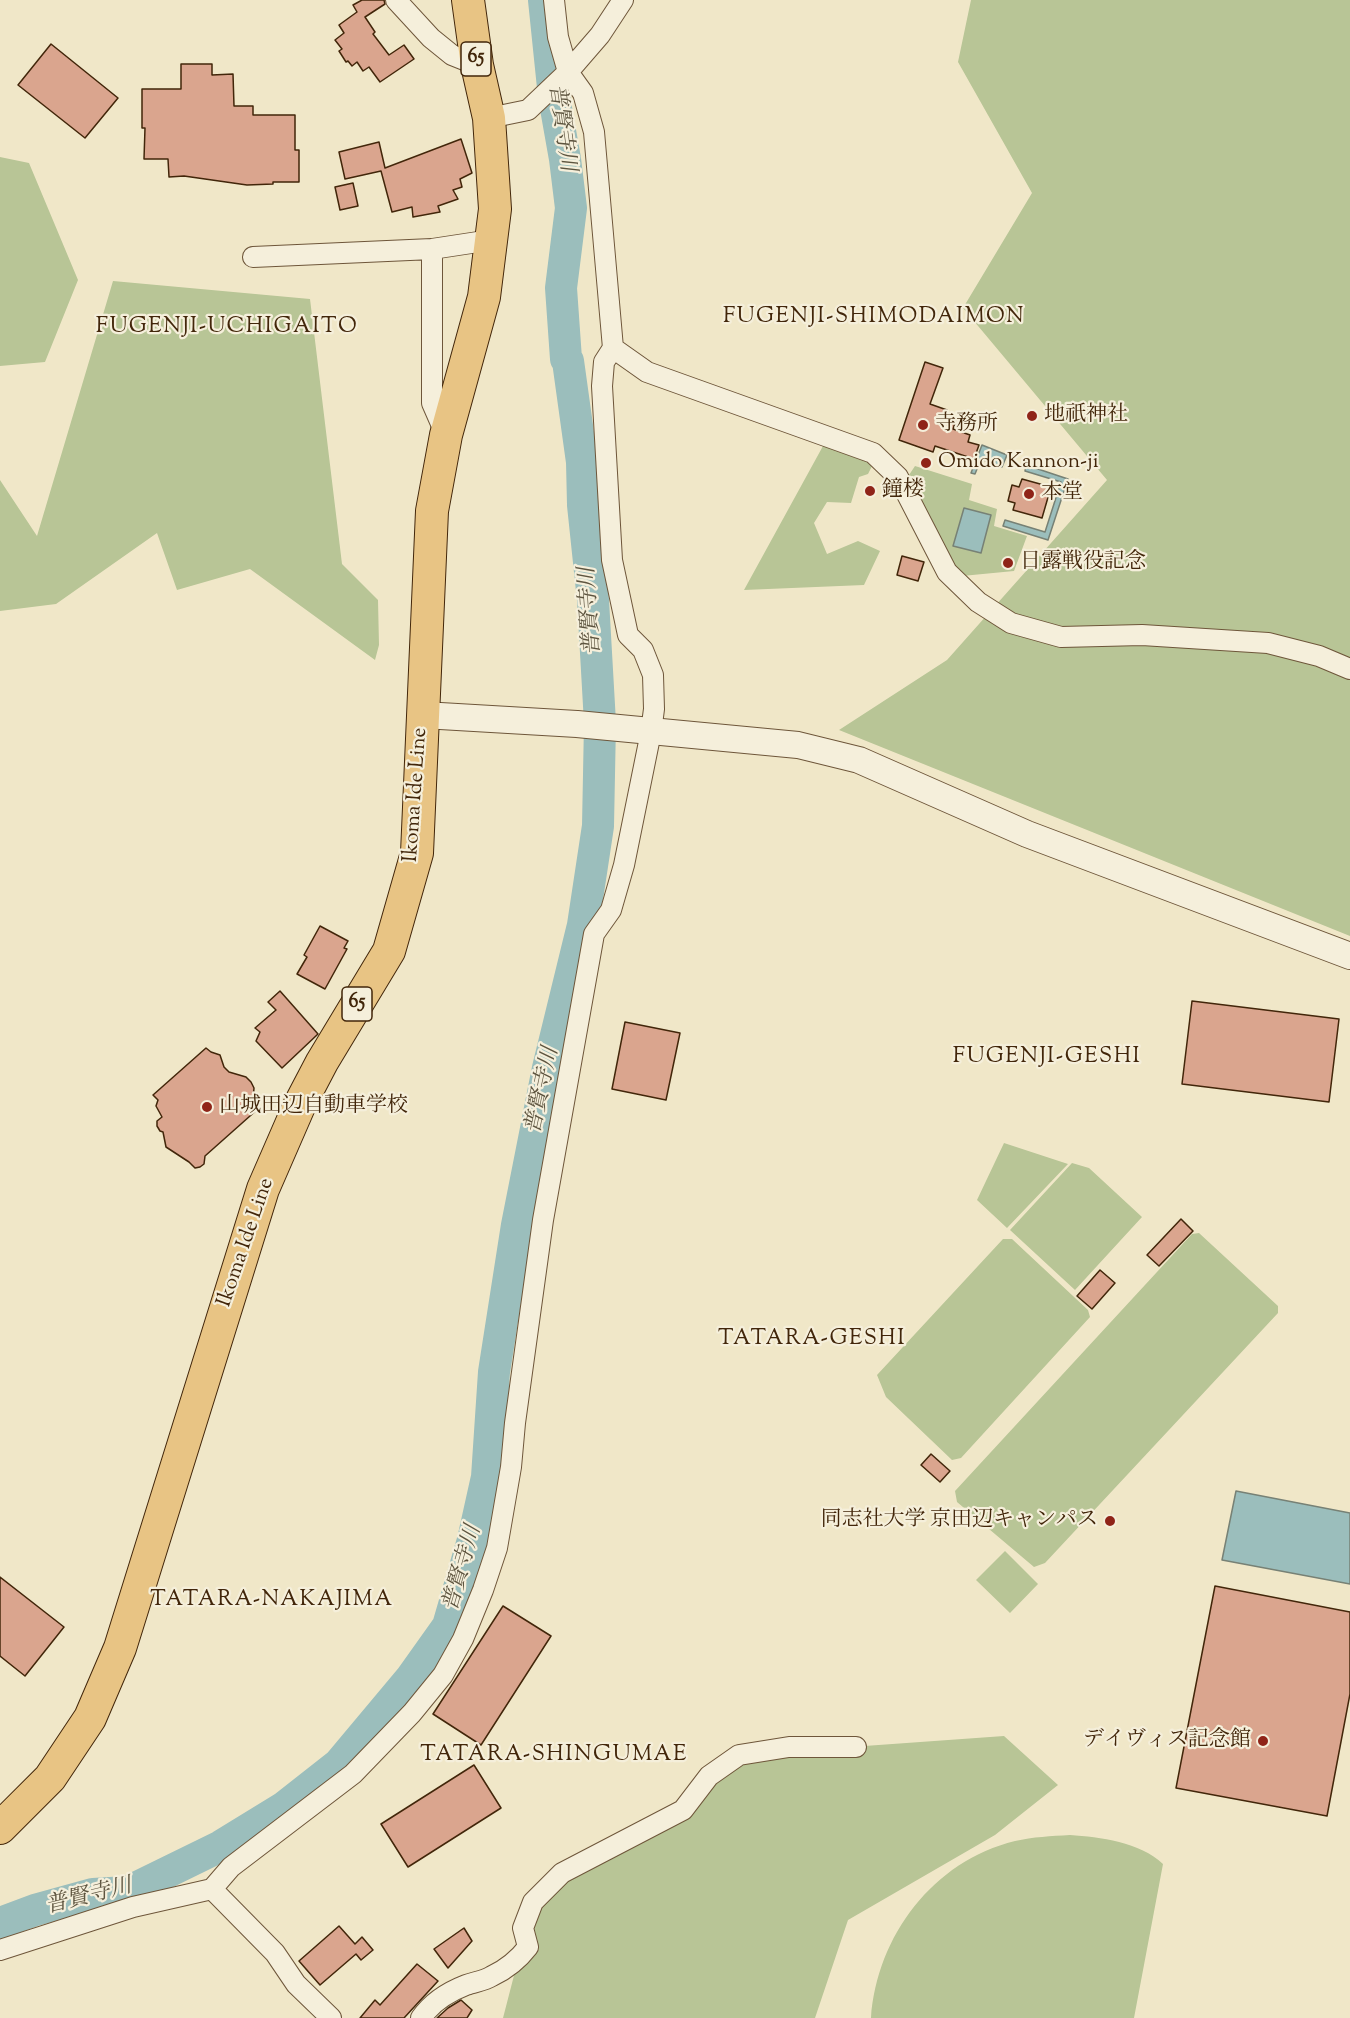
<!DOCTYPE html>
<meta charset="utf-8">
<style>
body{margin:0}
canvas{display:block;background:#f0e7c8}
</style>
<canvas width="1350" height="2018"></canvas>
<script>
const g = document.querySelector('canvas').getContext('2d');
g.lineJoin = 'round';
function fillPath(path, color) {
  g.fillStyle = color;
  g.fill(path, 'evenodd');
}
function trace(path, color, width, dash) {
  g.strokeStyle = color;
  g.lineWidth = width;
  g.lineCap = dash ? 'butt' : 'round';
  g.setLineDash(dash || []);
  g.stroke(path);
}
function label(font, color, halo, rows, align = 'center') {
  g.font = font + ' "Sorts Mill Goudy","Noto Serif JP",serif';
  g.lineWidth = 4.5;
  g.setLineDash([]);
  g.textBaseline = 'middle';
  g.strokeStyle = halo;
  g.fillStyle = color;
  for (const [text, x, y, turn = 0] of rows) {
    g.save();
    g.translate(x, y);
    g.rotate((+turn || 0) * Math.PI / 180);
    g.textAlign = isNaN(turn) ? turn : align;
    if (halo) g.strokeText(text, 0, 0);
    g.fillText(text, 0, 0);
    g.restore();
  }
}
fillPath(new Path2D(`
 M971,0h379v936l-511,-206 108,-70 160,-180 -144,-172 69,-115 -74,-131z
 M0,157l29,6 49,117 -33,82 -45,4z
 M113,281l197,18 32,265 36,36 1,45 -4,15 -125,-91 -73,21 -20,-57 -101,71 -56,7v-131l37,56z
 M823,446l52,14 -7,14 -9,3 -8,26 -24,-1 -13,21 13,31 31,-13 22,10 -16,34 -120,5z
 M915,466l57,18 -3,16 28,9 -3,17 33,10 -13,35 -52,5 -7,-6 -48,-92z
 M1004,1143l64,21 -61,64 -30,-28z
 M1072,1163l17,5 53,49 -67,73 -65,-60z
 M1199,1233l79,73v7l-233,250 -11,4 -77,-65 -2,-11 237,-257z
 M1003,1239h9l76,71 2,7 -129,141 -9,2 -66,-63 -9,-22z
 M1005,1551l33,33 -28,29 -34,-33z
 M1004,1736l54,49 -63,50 -147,85 -33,98h-312l30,-116 150,-92 56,-55z
 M1070,1835c30,2 70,7 93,29l-29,154h-263c6,-82 62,-157 144,-177 18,-4 36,-5 55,-6z`), '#b8c596');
const water = new Path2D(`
 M982,445l25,10 -5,12 -21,-8 -6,15 -4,-1z
 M1026,465l42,14 -20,61 -45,-14 2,-6 40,12 16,-50 -36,-11z
 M964,508l27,7 -10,38 -28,-7z
 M1236,1491l114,22v71l-128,-24z`);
fillPath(water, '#9bbebc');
trace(water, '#778175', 1.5);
trace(new Path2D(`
 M0,1923l35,-13 58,-16 34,-2 94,-46 62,-38 56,-44 72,-86 37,-52 25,-86 14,-63 7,-105 23,-147 31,-157 35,-143 15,-99 2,-103 -7,-123 -10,-95 -1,-43 -14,-101 -2,-2 -5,-71 10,-80 -6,-49 -11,-62 -10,-97`), '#9bbebc', 32);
const building = new Path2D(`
 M362,0h22l1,4 -20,13 10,15 -2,2 16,21 15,-10 10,14 -34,23 -11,-15 -6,4 -6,-9 -5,4 -4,-5 -2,1 -7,-11 3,-2 -7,-9 9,-7 -5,-8 18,-13 -4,-7z
 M51,44l67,54 -33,40 -67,-53z
 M181,64h31v11l21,-1 1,32h19v9h42v35h4v32h-26v2l-26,1 -63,-9 -15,1 -1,-18h-24l1,-31h-3v-39h39z
 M461,139l11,34 -12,6 2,8 -9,3 5,9 -20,7 2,6 -27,5 -1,-10 -20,5 -11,-41 -36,8 -6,-27 40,-10 6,26z
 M353,183l5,23 -18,4 -5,-23z
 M925,362l18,6 -13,36 17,6 -2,6 11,4 -3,9 17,6 -2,7 11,3 -5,14 -39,-13 -2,6 -34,-12z
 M1022,479l29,8 -9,31 -29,-8 2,-7 -7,-2 4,-16 7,2z
 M902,556l22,6 -6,19 -21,-6z
 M320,926l28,15 -4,7 3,1 -22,40 -28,-15 10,-17 -3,-2z
 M280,991l38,43 -36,34 -26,-27 4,-9 -5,-4 21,-18 -8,-8z
 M1192,1001l147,18 -10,83 -147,-18z
 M625,1022l55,11 -14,67 -54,-11z
 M206,1048l5,4 9,3 4,12 5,5 17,5 5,5 3,6 -1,12 6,8 -54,48 -1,8 -4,3 -5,1 -6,-6 -23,-15 -3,-15 -3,-1 -3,-5v-5l5,-4 -6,-11 2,-6 -5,-5z
 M1181,1219l12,12 -34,35 -12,-11z
 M1100,1270l15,13 -23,26 -15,-13z
 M931,1454l19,17 -10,11 -19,-17z
 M0,1577l64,50 -39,49 -25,-20z
 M1215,1586l135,26v82l-23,122 -151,-28z
 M503,1606l48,30 -70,109 -48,-31z
 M474,1765l27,43 -93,59 -27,-43z
 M339,1926l16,18 7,-7 11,13 -12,10 -5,-6 -36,31 -21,-24z
 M464,1928l8,13 -24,27 -14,-19z
 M417,1964l21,17 -34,37h-44l15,-18 5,5z
 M461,2000l11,10 -5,8h-30l11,-10z`);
fillPath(building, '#daa58e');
trace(building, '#42260a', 1.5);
const minor = new Path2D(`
 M396,0l35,38 21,17 25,10
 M489,118l39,-8 40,-38 32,-37 23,-35
 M432,249v154l14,32
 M253,257l179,-8 59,-9
 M613,348l34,24 226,81 25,24 49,95 31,30 33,21 50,14 81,-2 126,8 51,13 31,13
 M0,1950l133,-43 79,-18
 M331,2018l-35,-34 -21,-31 -63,-64 19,-22 122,-93 59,-61 31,-38 20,-36 20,-49 14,-42 14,-81 4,-44 28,-203 51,-286 17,-24 13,-45 27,-133 3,-23 -1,-34 -10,-25 -15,-15 -16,-75 -10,-174 2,-24 9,-14 -19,-216 -11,-39 -15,-21 -10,-35 -4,-37
 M421,2018c11,-16 27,-26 45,-33 8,-3 18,-4 26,-9 15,-7 26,-16 36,-29l-5,-19 10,-26 29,-29 121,-63 26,-34 30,-21 50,-8h67`);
const tertiary = new Path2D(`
 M423,715l154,9 221,21 61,15 168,74 323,122`);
const primary = new Path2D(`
 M0,1828l50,-50 40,-60 30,-70 143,-459 37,-85 22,-42 67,-111 28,-98 15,-342 14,-76 38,-138 11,-88 -6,-91 -12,-53 -9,-65`);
trace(minor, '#6e563a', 22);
trace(tertiary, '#6e563a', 28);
trace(primary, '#42260a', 34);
trace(minor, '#f5efdb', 20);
trace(tertiary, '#f5efdb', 26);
trace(primary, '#e8c484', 32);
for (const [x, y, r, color] of [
 [1032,416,6,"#8f2418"],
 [923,425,6,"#8f2418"],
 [926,463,6,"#8f2418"],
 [870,491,6,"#8f2418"],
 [1029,494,6,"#8f2418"],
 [1008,563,6,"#8f2418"],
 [207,1107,6,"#8f2418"],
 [1110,1521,6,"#8f2418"],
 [1263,1741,6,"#8f2418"]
]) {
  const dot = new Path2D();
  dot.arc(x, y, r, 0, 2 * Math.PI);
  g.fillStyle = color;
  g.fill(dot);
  trace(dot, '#f5efdb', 2);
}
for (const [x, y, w] of [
 [476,59,30],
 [357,1004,30]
]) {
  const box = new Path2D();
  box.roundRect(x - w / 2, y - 17, w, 34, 4.5);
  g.fillStyle = '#f5efdb';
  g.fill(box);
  trace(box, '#42260a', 1.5);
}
label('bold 20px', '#42260a', null, [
 ["65",476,59],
 ["65",357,1004]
]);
label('21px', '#42260a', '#f5efdb', [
 ["地祇神社",1044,416],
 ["寺務所",935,425],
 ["Omido Kannon-ji",938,463],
 ["鐘楼",882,491],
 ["本堂",1041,494],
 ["日露戦役記念",1020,563],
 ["山城田辺自動車学校",219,1107],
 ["同志社大学 京田辺キャンパス",1098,1521,"right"],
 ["デイヴィス記念館",1251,1741,"right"]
], 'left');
label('21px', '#42260a', '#f5efdb', [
 ["Ikoma Ide Line",417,795,-86],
 ["Ikoma Ide Line",247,1243,-71]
]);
label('italic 22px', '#5d543f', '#f5efdb', [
 ["普賢寺川",560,128,82],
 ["普賢寺川",592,611,-94],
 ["普賢寺川",544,1091,-78],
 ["普賢寺川",464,1569,-74],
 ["普賢寺川",89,1898,-14]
]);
g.letterSpacing = '1.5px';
label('22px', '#42260a', '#f5efdb', [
 ["FUGENJI-SHIMODAIMON",874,318],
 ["FUGENJI-UCHIGAITO",227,328],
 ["FUGENJI-GESHI",1047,1058],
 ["TATARA-GESHI",812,1340],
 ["TATARA-NAKAJIMA",272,1601],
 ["TATARA-SHINGUMAE",554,1756]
]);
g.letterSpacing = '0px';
</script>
